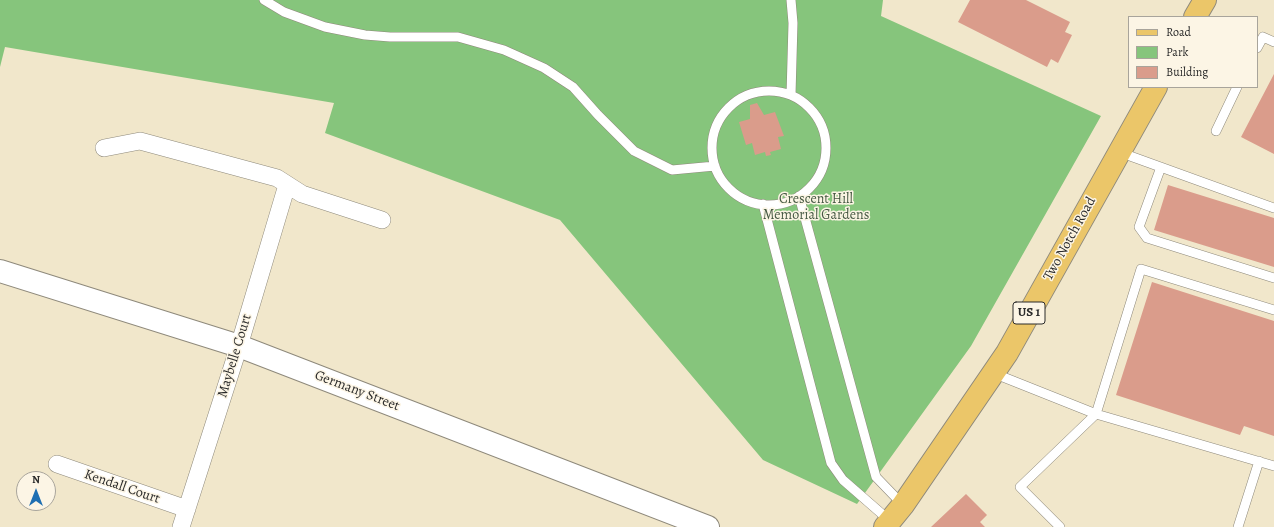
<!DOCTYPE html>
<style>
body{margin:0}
#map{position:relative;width:1274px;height:527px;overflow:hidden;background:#f1e7cb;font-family:Alegreya,serif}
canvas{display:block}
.legend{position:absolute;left:1128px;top:16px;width:130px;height:72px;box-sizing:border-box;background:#fcf5e5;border:1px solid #a8a49b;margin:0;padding:5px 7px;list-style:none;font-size:12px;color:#2b2b2b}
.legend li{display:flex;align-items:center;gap:8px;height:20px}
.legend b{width:20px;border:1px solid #a8a49b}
.north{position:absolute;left:16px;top:471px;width:40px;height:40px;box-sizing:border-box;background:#fcf5e5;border:1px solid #a8a49b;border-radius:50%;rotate:0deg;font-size:11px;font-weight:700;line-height:16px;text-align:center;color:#2b2b2b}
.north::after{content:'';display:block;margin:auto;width:14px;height:18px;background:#1f6fb2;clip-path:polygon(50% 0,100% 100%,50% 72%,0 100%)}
</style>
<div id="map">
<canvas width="1274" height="527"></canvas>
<ul class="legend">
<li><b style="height:5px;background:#ebc669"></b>Road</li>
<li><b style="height:11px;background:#86c57c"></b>Park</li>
<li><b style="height:11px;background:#da9c8b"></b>Building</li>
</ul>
<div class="north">N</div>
</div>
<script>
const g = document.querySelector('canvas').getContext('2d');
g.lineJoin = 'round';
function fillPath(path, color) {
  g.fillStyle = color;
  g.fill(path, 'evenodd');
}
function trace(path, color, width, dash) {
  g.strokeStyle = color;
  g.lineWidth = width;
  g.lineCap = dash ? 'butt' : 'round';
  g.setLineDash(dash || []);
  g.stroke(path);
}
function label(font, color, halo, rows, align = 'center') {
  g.font = font + ' Alegreya,serif';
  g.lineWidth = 3;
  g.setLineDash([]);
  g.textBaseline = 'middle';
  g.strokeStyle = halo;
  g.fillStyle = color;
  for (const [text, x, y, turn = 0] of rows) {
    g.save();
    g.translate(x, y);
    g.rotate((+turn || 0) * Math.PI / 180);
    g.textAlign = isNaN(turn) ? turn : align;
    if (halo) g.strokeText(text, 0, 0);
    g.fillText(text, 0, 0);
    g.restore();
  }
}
fillPath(new Path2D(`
 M0,0h883l-2,16 220,100 -130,230 -114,158 -94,-44 -203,-240 -235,-87 9,-30 -329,-56 -5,20z`), '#86c57c');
fillPath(new Path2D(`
 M970,0h56l44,22 -5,10 7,3 -14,28 -7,-4 -4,8 -89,-45z
 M1274,74v80l-33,-17z
 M757,103l7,12 11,-3 9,24 -6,1 3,12 -11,3 1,3 -5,1 -1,-4 -10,3 -3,-12 -6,2 -7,-23 11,-3v-14z
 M1168,185l106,33v49l-120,-37z
 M1152,282l122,39v115l-30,-10 -4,9 -124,-40z
 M966,494l21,21 -7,7 5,5h-54z`), '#da9c8b');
const service = new Path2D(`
 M264,0l20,12 41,15 40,8 25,2h68l46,13 40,18 29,19 25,28 36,36 38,19 43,-4
 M1257,48l6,-11 11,5
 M712 148a57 57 0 1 1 114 0a57 57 0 1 1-114 0Z
 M791,95l2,-72 -2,-23
 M1216,131l21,-44
 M1119,152l155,56
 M1161,167l-22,60 8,11 127,40
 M799,196l77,281 27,28
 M763,204l68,259 12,17 47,41
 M993,373l103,41 178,52
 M1060,527l-40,-40 76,-73 45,-145 133,41
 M1238,527l21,-66`);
const minor = new Path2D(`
 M104,148l36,-7 137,37 25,16 80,26
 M57,464l130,45
 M181,527l58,-181 48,-161`);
const tertiary = new Path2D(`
 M0,271l239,75 469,181`);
const primary = new Path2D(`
 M1195,17l10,-17
 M885,527l18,-22 104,-152 149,-266`);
trace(service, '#8e897b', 10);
trace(minor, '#8e897b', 18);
trace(tertiary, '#8e897b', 24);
trace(primary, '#8e897b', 24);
trace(service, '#fff', 9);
trace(minor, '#fff', 17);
trace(tertiary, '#fff', 22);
trace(primary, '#ebc669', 22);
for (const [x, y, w] of [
 [1029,313,32]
]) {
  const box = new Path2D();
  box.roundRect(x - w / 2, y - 11, w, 22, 3);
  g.fillStyle = '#fcf5e5';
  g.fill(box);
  trace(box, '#2b2b2b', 1);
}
label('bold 13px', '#2b2b2b', null, [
 ["US 1",1029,313]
]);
label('14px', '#465943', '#fcf5e5', [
 ["Crescent Hill",816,200],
 ["Memorial Gardens",816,216]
]);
label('14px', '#2b2b2b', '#fcf5e5', [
 ["Two Notch Road",1070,239,-61],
 ["Maybelle Court",235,356,-73],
 ["Germany Street",357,391,21],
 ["Kendall Court",122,487,19]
]);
</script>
